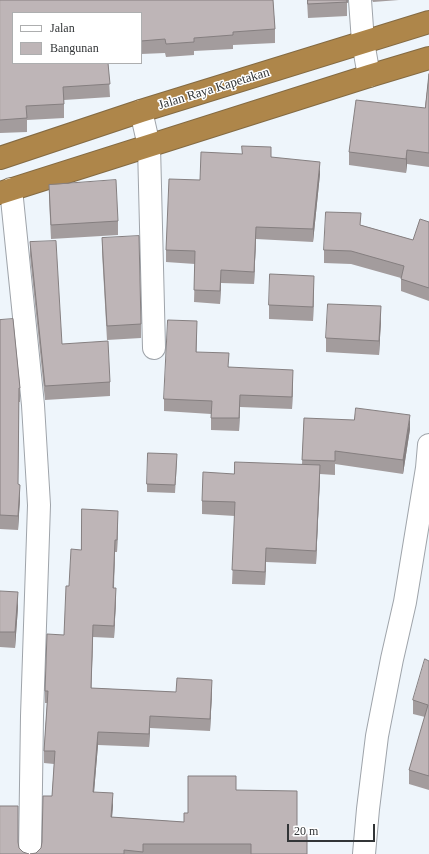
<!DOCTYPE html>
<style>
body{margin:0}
#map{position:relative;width:429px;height:854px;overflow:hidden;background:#eef5fb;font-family:Georgia,serif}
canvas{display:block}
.legend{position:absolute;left:12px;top:12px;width:130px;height:52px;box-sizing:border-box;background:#fff;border:1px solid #adaeaf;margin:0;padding:5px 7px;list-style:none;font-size:12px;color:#323537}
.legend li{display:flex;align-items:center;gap:8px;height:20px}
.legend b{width:20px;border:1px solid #adaeaf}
.scale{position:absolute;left:287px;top:824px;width:88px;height:18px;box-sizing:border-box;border:2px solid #323537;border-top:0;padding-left:5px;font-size:12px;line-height:14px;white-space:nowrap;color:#323537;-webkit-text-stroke:3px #fff;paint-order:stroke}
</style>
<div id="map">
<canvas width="429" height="854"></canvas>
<ul class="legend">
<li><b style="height:5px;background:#fff"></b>Jalan</li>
<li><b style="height:11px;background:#beb5b7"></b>Bangunan</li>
</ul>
<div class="scale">20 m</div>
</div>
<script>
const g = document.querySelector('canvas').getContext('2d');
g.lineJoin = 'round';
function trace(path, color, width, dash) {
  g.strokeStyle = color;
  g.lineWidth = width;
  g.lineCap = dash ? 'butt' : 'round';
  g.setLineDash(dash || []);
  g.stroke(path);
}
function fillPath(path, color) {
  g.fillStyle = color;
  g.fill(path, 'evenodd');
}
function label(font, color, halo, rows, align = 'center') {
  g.font = font + ' Georgia,serif';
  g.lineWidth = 3;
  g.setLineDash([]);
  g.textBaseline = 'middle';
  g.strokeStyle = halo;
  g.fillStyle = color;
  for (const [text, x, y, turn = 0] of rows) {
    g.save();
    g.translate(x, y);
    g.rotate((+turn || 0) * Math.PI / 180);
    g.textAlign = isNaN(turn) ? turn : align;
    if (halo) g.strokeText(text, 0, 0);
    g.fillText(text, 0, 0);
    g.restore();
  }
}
const minor = new Path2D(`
 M360,0l3,42 6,34
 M141,111l8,35 5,202
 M11,189l22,216 6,100 -7,211 -2,138
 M364,854l4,-45 9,-73 15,-77 13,-57 22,-134 2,-23`);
const highway = new Path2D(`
 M0,158l141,-47 288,-89
 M0,193l369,-117 60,-18`);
trace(minor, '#9fa4aa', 24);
trace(highway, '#836a43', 24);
trace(minor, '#fff', 22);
trace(highway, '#ae864a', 22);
fillPath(new Path2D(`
 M0,0h273l2,29v14l-42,2v4l-39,2v4l-28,2 -1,-4 -24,1v-41h-128v50h95l2,34 -46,3v18l-37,2v12l-27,1z
 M307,0h41v3h-1v13l-39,2z
 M372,0h27l-26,2z
 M429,74v93l-22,-3 -1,9 -57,-8v-13l76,-44z
 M271,157l49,17 -7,68 -57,-3 -2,45 -33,-1 -1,21 -26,-2 1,-38 -29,-2v-12l34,-70z
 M49,185l69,36v14l-67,4 -2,-40z
 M429,222v79l-28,-10v-13l-50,-14 -27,-1v-13l37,-25 52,15z
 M102,238l39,86v14l-34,2 -5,-88z
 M30,242l32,102 48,38v14l-65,4 -15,-144z
 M314,290l-1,31 -44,-2v-14z
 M0,320l20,68v14h-1l-1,82 2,14 -2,32 -18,-1z
 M381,320l-2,35 -53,-3v-14z
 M197,334l-1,18 33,15 64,15 -1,27 -52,-2 -1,24 -28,-1v-16l-47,-3v-12z
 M304,418l106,11 -7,45 -68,-10v11l-15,-1 -4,90 -50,-2 -1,23 -33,-1 3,-68 -33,-2v-13l32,-27 68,-10z
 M177,462l-2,31 -28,-1v-8z
 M118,523l-1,29h-2l-1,36 2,12 -2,38 -21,-1 -2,51 85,4h36l-2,39 -60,-3 -1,19 -51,-2 -4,47 19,13 -1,12 72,5 4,-9 48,-23 61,44 10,20h-277l6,-1 5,-5 11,-52 2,-32 -10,-1v-12l3,-48h-2v-12l19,-56 5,-49 12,-36z
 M0,591l18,16 -3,41 -15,-1z
 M429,661v129l-20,-6v-14l16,-53 -12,-3v-14z`), '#a39c9d');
fillPath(new Path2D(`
 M407,150v14l-1,9v-14z
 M320,162v12l-7,68v-13z
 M256,227v12l-2,45v-12z
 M221,270v13l-1,21v-13z
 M314,276v14l-1,31v-14z
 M381,306v14l-2,35v-14z
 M197,321v13l-1,30v-12z
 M293,370v12l-1,27v-12z
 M240,395v12l-1,24v-13z
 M410,415v14l-7,45v-14z
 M320,465v13l-4,86v-13z
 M20,485v13l-2,32v-14z
 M118,511v12l-1,29v-12z
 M115,540v12l-2,48v-12z
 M266,548v14l-1,23v-13z
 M116,588v12l-2,38v-12z
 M18,592v15l-3,41v-16z
 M93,625v12l-2,63v-12z
 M212,680v12l-2,39v-12z
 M150,716v12l-1,19v-13z
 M98,732v13l-5,59v-12z
 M113,793v12l-2,24v-12z`), '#857f80');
const building = new Path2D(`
 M0,0h273l2,29 -42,3v3l-39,3v4l-28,2 -1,-5 -24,2v-28h-128v50h95l2,21 -47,3 1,17 -38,2 1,12 -27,2z
 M308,0h39v2l-39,2z
 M429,74v79l-22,-3 -1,9 -57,-7 7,-52 69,8z
 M242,146l29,1v10l49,5 -7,67 -57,-2 -2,45 -33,-2 -1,21 -26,-1 1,-39 -29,-1 3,-71 31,1 1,-28 41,2z
 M116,180l2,41 -67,4 -2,-40z
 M326,212l35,1 -1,12 53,15 7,-21 9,3v66l-28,-9 3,-13 -53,-15 -27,-1z
 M139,236l2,88 -34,2 -5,-88z
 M56,241l6,103 46,-3 2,41 -65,4 -15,-144z
 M270,274l44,2 -1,31 -44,-2z
 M328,304l53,2 -2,35 -53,-3z
 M13,319l7,69h-1l-1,96 2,1 -2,31 -18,-1v-195z
 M168,320l29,1 -1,31 33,1 -1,14 65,3 -1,27 -52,-2 -1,23h-28l1,-17 -48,-2z
 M356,408l54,7 -7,45 -68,-9v10l-33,-1 2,-42 50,2z
 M148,453l29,1 -2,31 -28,-1z
 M235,462l85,3 -4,86 -50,-3 -1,24 -33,-2 3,-68 -33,-1 1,-29 31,2z
 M82,509l36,2 -1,29h-2l-2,48h3l-2,38 -21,-1 -2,63 85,4 1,-14 35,2 -2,39 -60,-3 -1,18 -51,-2 -5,60 20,1 -2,24 73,5v-9h4v-37h48v14l61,1v43h10v20h-56v-10h-108v8l-19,-2v4h-94l6,-1 5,-5 1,-6 1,-46h9l3,-45h-11l4,-60h-3l2,-57 17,1 2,-49h3l2,-37 10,1z
 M0,591l18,1 -3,40h-15z
 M425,659l4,2v115l-20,-6 19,-65 -15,-5z
 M0,806h18v36l1,6 4,4 6,2h-29z`);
fillPath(building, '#beb5b7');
trace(building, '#857f80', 1);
label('13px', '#323537', '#fff', [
 ["Jalan Raya Kapetakan",214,89,-17]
]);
</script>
